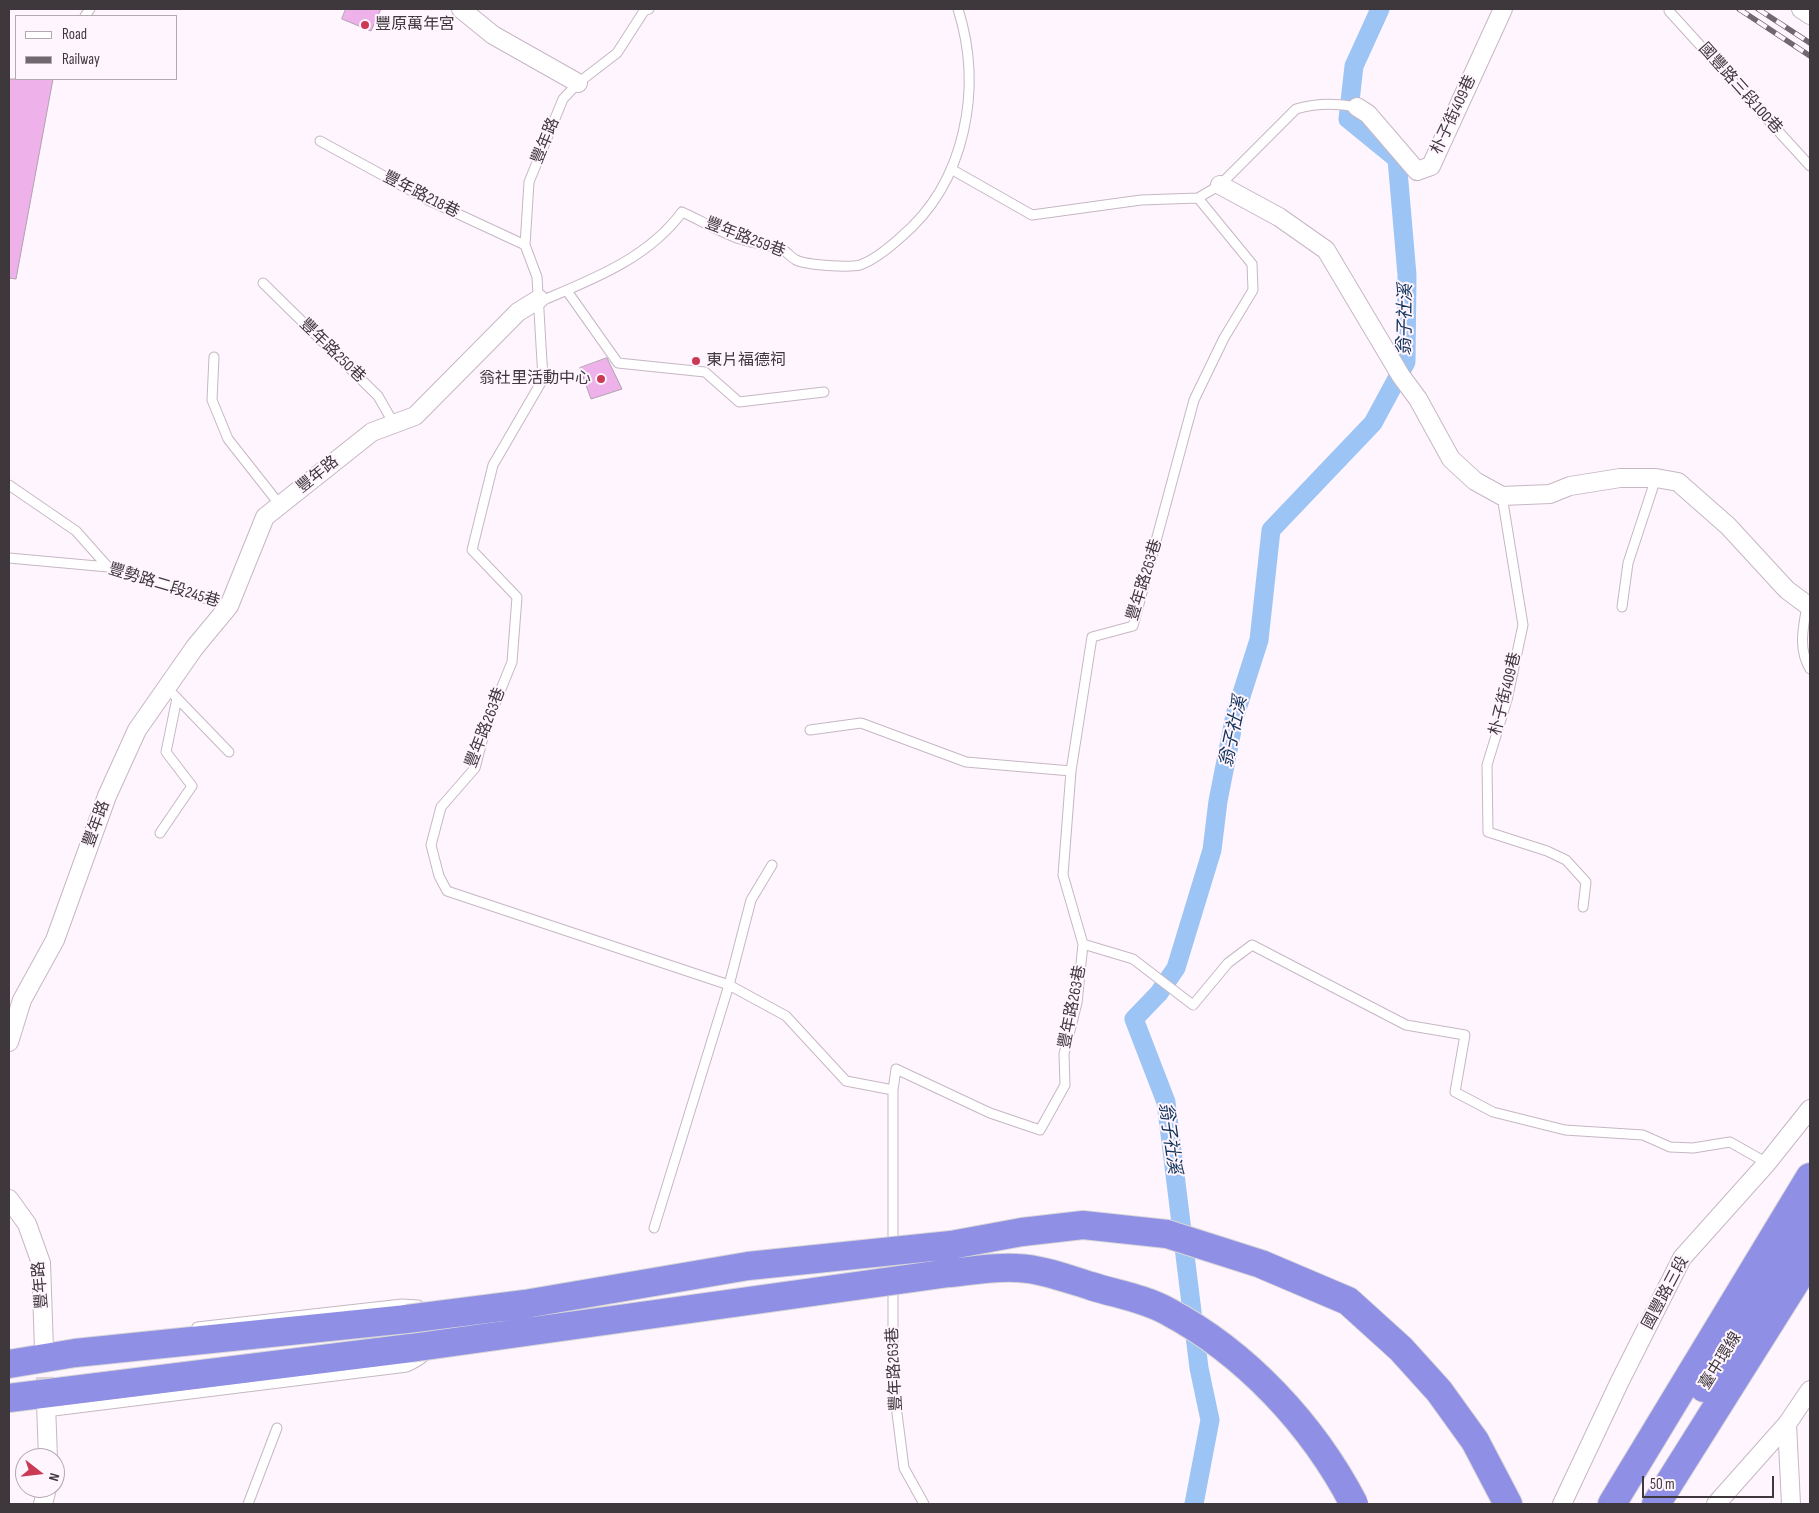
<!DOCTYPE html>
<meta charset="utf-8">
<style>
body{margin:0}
#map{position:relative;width:1819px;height:1513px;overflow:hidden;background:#fff5fe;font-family:"Sofia Sans Condensed",sans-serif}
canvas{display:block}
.frame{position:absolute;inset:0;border:10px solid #3e383d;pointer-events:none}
.legend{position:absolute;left:15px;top:15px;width:162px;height:65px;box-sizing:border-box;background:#fff5fe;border:1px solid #b2a9b1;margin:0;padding:6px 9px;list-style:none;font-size:15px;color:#3e383d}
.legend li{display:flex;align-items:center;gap:10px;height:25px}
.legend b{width:25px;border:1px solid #b2a9b1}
.north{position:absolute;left:15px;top:1448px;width:50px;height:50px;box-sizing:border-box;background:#fff5fe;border:1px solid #b2a9b1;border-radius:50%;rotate:106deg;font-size:14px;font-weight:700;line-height:20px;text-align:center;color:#3e383d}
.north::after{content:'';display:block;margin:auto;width:18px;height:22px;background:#cb3a54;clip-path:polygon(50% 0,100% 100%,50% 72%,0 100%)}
.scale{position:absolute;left:1642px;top:1476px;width:132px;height:22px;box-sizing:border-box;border:2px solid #3e383d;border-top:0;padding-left:6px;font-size:15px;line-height:18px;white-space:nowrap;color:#3e383d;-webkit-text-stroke:4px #fff5fe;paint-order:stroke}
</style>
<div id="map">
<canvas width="1819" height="1513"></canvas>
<div class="frame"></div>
<ul class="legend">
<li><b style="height:6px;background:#fff"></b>Road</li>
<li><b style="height:6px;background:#70686f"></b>Railway</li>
</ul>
<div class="north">N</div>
<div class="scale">50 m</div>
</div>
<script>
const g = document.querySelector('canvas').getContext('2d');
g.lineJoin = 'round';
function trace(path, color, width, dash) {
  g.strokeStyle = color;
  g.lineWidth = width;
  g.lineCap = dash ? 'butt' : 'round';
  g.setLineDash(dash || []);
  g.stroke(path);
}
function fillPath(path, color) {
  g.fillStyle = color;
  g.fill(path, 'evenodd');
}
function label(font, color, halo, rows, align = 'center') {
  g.font = font + ' "Sofia Sans Condensed","Noto Sans TC",sans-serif';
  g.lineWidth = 4;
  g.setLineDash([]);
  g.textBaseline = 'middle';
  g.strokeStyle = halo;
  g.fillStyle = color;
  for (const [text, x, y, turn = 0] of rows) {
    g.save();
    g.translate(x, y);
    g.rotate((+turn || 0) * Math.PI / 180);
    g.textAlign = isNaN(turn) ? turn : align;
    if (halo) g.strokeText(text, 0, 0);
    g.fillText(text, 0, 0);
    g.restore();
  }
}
trace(new Path2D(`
 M1194,1504l16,-84 -11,-52 -33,-266 -32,-83 25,-26 17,-25 36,-118 6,-49 17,-86 24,-75 12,-110 102,-107 33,-61 1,-87 -10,-116 -49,-40 6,-53 26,-57`), '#9cc5f5', 19);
const building = new Path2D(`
 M346,9h35l-10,22 -29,-12z
 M9,79h44l-37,200 -7,-1z
 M607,358l15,31 -31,10 -11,-31z`);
fillPath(building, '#eeb1ea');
trace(building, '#b0a2af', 1);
trace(new Path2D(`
 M44,1350l2,54`), '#d8cfd7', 18, [18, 9]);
const lane = new Path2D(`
 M649,9l-5,2 -27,42 -39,30 -15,16 -34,83 -4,63 12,32 6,102 -50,86 -21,85 45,47 -5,65 -26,64 -11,42 -34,39 -10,38 8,31 8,15 282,94 57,31 60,65 47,9
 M1669,11l141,155
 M85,16l5,-7
 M320,141l108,59 97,45
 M951,169l81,46 109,-15 57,-2 22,-13 76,-76c21,-6 40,-6 61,-2
 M263,283l115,113 16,28
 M567,291l51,72 87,9 34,30 85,-10
 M539,299h7c50,-21 103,-42 136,-87 18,8 36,19 55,26 14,5 30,6 44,11 6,2 9,8 15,11 10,5 53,8 64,5 14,-5 30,-18 41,-28 65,-55 82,-149 57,-228
 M214,357l-2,43 16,39 52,66
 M9,485l67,46 32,36
 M1502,496l21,129 -16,75 -20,65 1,67 59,19 19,9 20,22 -3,25
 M9,558l99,9 121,39
 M1807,606c-4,22 -9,43 3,63
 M1622,607l6,-44 28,-85
 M174,695l55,57
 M810,730l51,-7 105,39 105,9
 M160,833l32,-47 -26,-34 11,-54
 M1083,944l50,15 60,46 35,-42 24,-18 154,80 59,10 -10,57 38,20 72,18 78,5 27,12 23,1 37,-6 37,21
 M654,1228l75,-243 22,-85 21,-35
 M197,1327l205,-23 16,1 4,3
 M46,1412l361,-45c25,-11 32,-23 23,-49
 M248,1504l29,-76
 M924,1504l-20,-36 -11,-86v-292l3,-21 94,44 50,17 25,-45 -1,-31 13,-51 6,-59 -20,-69 8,-104 21,-134 41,-11 61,-226 30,-62 29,-48 -1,-26 -54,-66`);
const street = new Path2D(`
 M461,9l32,26 85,48
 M1801,9l9,6
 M1357,107l11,7 49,57 14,-5 72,-157
 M1220,185l59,32 47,33 75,126 17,23 33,60 24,22 27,15 48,-2 20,-8 50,-8h36l22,4 50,44 59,64 23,17
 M9,1042l13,-42 33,-60 52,-144 30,-66 58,-83 34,-41 36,-89 107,-85 43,-16 103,-104 21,-13
 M9,1199l18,25 14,39 3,86
 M46,1404l2,54
 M1787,1424l4,80
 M43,1504l4,-16
 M1562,1504l58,-123 62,-123 85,-95 43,-54
 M1716,1504l71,-80 23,-34`);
const highway = new Path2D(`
 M9,1364l66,-11 332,-34
 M1704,1388l106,-171
 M9,1398l402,-50
 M1475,1441l33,63
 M1612,1504l198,-327
 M1656,1504l154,-245`);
trace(lane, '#c6b7c4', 11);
trace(street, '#c6b7c4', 20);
trace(highway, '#d8d7d8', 30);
trace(lane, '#fff', 9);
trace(street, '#fff', 18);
trace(highway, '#8e8fe5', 28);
const rail = new Path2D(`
 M1739,9l71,47
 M1758,9l52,34`);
trace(rail, '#70686f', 5.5);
trace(rail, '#fff5fe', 4, [11]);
const highwayBridge = new Path2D(`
 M407,1319l118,-15 223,-38 203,-21 71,-13 61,-7 84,9 94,30 87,37 53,48 38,42 36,50
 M411,1348l538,-75c22,-2 47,-7 68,-5 25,1 51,11 74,18 25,8 52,12 76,25 79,42 146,114 187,193`);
trace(highwayBridge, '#d8d7d8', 30, []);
trace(highwayBridge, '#8e8fe5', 28);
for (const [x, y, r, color] of [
 [365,25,5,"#cb3a54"],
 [696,361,5,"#cb3a54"],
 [601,379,5,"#cb3a54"]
]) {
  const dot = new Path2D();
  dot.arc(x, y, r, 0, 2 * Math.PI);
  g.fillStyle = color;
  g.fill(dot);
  trace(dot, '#fff5fe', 2);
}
label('16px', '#3e383d', '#fff5fe', [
 ["豐原萬年宮",375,25],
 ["東片福德祠",706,361],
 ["翁社里活動中心",591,379,"right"]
], 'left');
label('16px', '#3e383d', '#fff5fe', [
 ["國豐路三段100巷",1740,89,48],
 ["朴子街409巷",1454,115,-65],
 ["豐年路",546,141,-68],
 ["豐年路218巷",421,195,27],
 ["豐年路259巷",745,238,21],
 ["豐年路250巷",332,351,44],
 ["豐年路",318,475,-39],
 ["豐年路263巷",1145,580,-73],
 ["豐勢路二段245巷",164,586,17],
 ["朴子街409巷",1506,694,-76],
 ["豐年路263巷",486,728,-69],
 ["豐年路",97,824,-70],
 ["豐年路263巷",1073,1007,-79],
 ["豐年路",41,1285,-95],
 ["國豐路三段",1666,1293,-62],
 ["臺中環線",1721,1361,-58],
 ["豐年路263巷",895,1369,-93]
]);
label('italic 18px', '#103359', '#fff5fe', [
 ["翁子社溪",1406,320,-89],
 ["翁子社溪",1234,732,-78],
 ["翁子社溪",1169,1138,82]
]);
</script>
